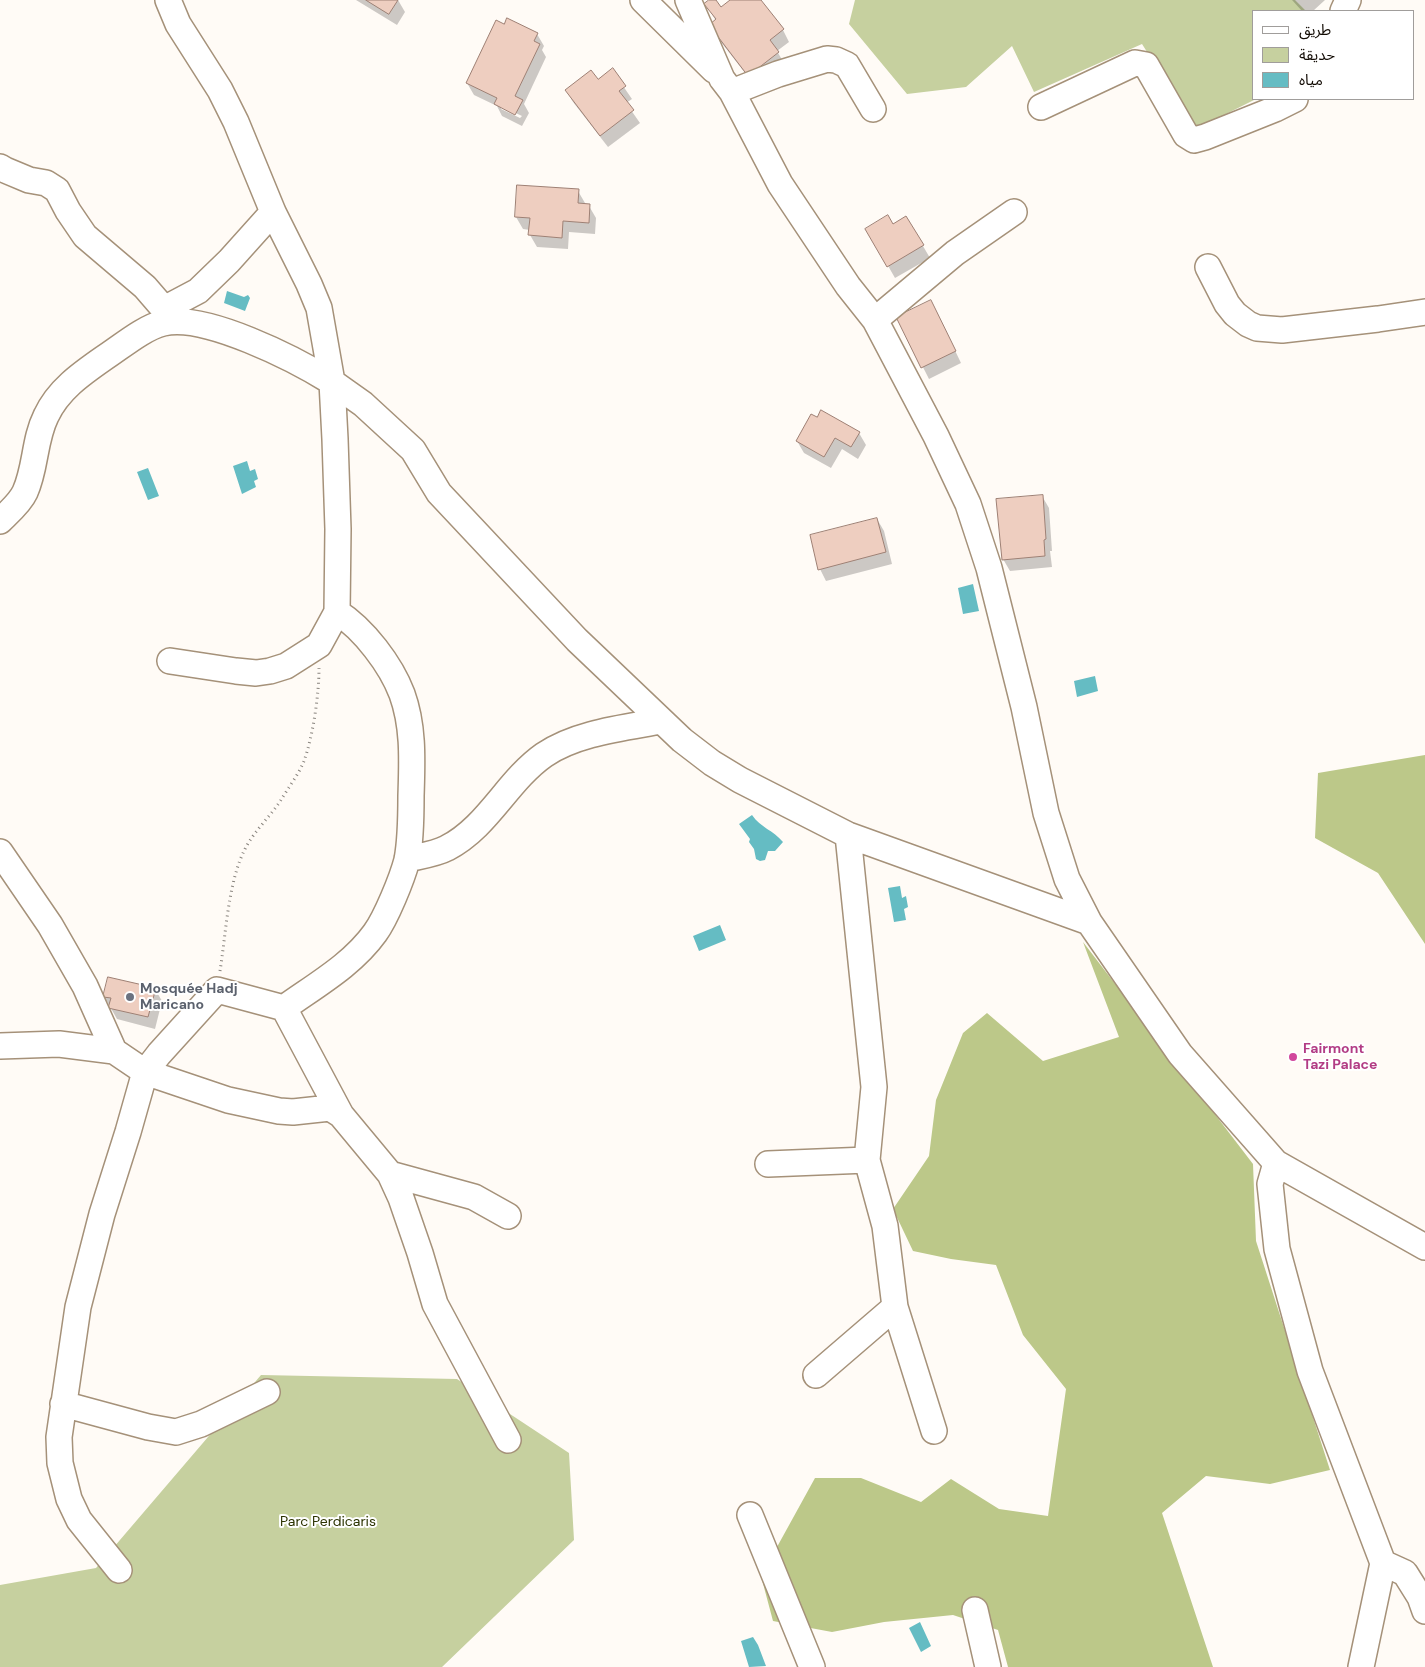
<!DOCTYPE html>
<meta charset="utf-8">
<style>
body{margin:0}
#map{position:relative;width:1425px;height:1667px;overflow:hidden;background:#fffbf6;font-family:"DM Sans","Noto Sans Arabic",sans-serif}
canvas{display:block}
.legend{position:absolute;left:1252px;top:10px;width:162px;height:90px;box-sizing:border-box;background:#fff;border:1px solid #a09d9b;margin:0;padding:6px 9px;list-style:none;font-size:15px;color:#120b04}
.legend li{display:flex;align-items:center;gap:10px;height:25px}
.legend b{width:25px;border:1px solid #a09d9b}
</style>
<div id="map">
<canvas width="1425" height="1667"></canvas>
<ul class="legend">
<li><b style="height:6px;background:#fff"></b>طريق</li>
<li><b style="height:14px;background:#c6d09f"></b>حديقة</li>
<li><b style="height:14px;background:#65bcc3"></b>مياه</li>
</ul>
</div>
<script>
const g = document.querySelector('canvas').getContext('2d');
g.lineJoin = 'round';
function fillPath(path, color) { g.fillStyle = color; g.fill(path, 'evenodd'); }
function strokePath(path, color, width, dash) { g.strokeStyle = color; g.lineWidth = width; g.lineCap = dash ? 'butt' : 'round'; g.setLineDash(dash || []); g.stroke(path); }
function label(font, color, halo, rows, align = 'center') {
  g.font = font + ' "DM Sans",sans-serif'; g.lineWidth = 4; g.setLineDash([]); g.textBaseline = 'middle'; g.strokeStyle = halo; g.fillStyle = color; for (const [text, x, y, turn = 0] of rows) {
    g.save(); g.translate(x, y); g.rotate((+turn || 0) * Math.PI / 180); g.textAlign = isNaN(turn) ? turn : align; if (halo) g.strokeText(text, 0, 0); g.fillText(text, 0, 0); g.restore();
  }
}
const green = new Path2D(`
 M 855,0 L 1295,0 L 1306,11 L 1254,11 L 1254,99 L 1256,99 L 1196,129 L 1142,44 L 1034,92 L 1012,46 L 966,87 L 907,94 L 849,24 Z
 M 261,1375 L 457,1379 L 569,1453 L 574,1540 L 442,1667 L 0,1667 L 0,1585 L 96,1568 Z`);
const forest = new Path2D(`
 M 1425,755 L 1425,944 L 1378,873 L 1315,838 L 1318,773 Z
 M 1083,942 L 1253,1164 L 1256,1241 L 1330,1470 L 1270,1484 L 1206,1476 L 1162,1513 L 1213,1667 L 1008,1667 L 998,1630 L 953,1615 L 884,1622 L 832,1632 L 773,1621 L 761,1576 L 815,1478 L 861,1478 L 921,1502 L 951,1479 L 999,1509 L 1048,1516 L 1066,1389 L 1023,1335 L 996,1265 L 951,1259 L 913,1251 L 893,1209 L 929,1156 L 936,1100 L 963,1033 L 987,1013 L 1043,1061 L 1119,1037 Z`);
const water = new Path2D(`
 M 227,291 L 244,297 L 248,295 L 250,298 L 245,311 L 224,303 Z
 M 247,461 L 250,471 L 255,469 L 258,479 L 254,481 L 256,487 L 242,494 L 233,466 Z
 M 148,468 L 159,496 L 148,500 L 137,472 Z
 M 973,584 L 979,611 L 963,614 L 958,588 Z
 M 1095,676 L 1098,691 L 1077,697 L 1074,681 Z
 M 752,815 C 761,828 773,830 783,842 L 775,851 L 768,851 L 765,860 L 760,861 L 756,859 L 754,849 L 749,842 L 750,839 L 739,824 Z
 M 900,886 L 902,898 L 906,896 L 908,907 L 904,909 L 906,920 L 894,922 L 888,888 Z
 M 720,925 L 726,940 L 699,951 L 693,936 Z
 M 920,1622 L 931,1646 L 921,1652 L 909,1628 Z
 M 753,1637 L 758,1645 L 766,1666 L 749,1667 L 741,1641 Z`);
const shadow = new Path2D(`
 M 356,0 L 398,0 L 405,12 L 397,25 Z
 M 711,0 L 714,0 L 721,8 L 732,0 L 760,0 L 783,30 L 789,42 L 777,51 L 785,65 L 756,87 L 717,37 L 710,25 L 716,21 L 706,4 Z
 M 1292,0 L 1325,0 L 1313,11 L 1302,11 Z
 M 508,20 L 537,34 L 544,46 L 542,50 L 546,57 L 524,104 L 529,113 L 522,126 L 502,116 L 497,106 L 474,95 L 467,83 ZM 501,106 L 522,116 L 520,118 L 501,109 Z
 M 612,70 L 632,99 L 626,103 L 640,123 L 608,147 L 573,102 L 566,90 L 598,81 Z
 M 518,186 L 578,191 L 585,203 L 585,205 L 589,206 L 596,218 L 595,234 L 569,232 L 568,249 L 537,247 L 530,235 L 530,230 L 523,229 L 516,217 Z
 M 906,217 L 930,258 L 895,278 L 867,229 L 893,226 Z
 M 937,313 L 961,363 L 929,379 L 898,318 Z
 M 818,419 L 859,433 L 866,445 L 858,459 L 842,449 L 831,468 L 804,453 L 797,441 Z
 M 1042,496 L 1049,508 L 1052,551 L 1050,551 L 1052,567 L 1010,571 L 1003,559 Z
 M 877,519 L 884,531 L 892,564 L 826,581 L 820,569 Z
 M 155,989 L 162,1001 L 155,1029 L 117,1019 L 104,996 Z`);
const building = new Path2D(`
 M 366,0 L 398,0 L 389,14 Z
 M 709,0 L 716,0 L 721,7 L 730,0 L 761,0 L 784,29 L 770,40 L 779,52 L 748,76 L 709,25 L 716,19 L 704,4 Z
 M 507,18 L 538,33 L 534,41 L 540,44 L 515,96 L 523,100 L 515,115 L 494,104 L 497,98 L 466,83 L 496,20 L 504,24 Z
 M 613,68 L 626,86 L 619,91 L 634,110 L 600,136 L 565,90 L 591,70 L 598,79 Z
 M 517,185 L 579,189 L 578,203 L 590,204 L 589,223 L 563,221 L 562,238 L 528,235 L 530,218 L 515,217 Z
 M 888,215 L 893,224 L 906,216 L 924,245 L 887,267 L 865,229 Z
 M 931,300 L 956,351 L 921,368 L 896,317 Z
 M 821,410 L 860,432 L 851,447 L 835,438 L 824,457 L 796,441 L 811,414 L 817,417 Z
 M 1043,495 L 1046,539 L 1044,540 L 1045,556 L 1002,560 L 996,499 Z
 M 877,518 L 886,552 L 818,570 L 810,535 Z
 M 108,977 L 156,988 L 148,1017 L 108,1008 L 111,998 L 103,997 Z`);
const path = new Path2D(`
 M 220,971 C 226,934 228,882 245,849 C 254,831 270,817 281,800 C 288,788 299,774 304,761 C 313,736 319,695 319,668`);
const minor = new Path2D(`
 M 168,0 L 178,24 L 220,90 L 236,122 L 273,212 L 309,284 L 319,308 L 332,382 L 363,404 L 413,450 L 439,493 L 577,640 L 682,740 L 712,763 L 740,780 L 848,835 L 1089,922 L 1180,1054 L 1276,1163 L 1425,1247
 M 643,0 L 714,70
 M 688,0 L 722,79 L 732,92 L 780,184 L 848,286 L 875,320 L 936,436 L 968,504 L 989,568 L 1024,707 L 1046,813 L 1067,879 L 1089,922
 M 1343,11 L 1348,0
 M 732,92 L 778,74 L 827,59 L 836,60 L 847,65 L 873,109
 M 1041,107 L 1135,63 L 1146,65 L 1186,135 L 1194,140 L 1205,137 L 1275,109 L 1295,99
 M 0,167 L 5,170 L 29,180 L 46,183 L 57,190 L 68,211 L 85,236 L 145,287 L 164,309 L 167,322
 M 1208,267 L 1227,304 L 1235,314 L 1248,324 L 1257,328 L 1282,330 L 1378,319 L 1425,312
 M 164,309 L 198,291 L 229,261 L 273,212
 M 875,320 L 955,253 L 1014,212
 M 0,521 C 8,513 20,503 25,492 C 36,468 34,440 46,416 C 58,390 81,374 104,358 C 121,347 143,328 163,323 C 205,313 295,359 332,382 L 335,439 L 338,529 L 337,612 L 319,645 L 286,666 L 270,671 L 256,673 L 236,671 L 170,661
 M 848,835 L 874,1087 L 867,1160 L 885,1226 L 895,1307 L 934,1431
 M 0,852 L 50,925 L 85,986 L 114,1051
 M 407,859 C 420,856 436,854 447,848 C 488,827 507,781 544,755 C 576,733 623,728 661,721
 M 284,1008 L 341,1115 L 390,1174 L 401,1198 L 420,1253 L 435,1304 L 508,1440
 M 0,1046 L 59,1044 L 114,1051 L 145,1072 L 228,1100 L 279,1111 L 293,1112 L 330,1108 L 341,1115
 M 1276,1163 L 1270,1184 L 1277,1249 L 1310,1371 L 1383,1563 L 1361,1667
 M 768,1164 L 867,1160
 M 390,1174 L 474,1197 L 508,1216
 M 816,1375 L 895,1307
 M 63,1404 L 148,1427 L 176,1432 L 201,1424 L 267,1392
 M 750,1515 L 812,1667
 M 1383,1563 L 1405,1573 L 1420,1597 L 1425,1611
 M 119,1570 L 79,1520 L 69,1499 L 60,1463 L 59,1437 L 78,1307 L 102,1214 L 128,1132 L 145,1072 L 159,1054 L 217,990 L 284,1008 C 316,985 352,965 375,933 C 386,918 402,879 407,860 C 411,839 411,817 411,796 C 412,762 414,727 402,694 C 391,665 364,629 337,612
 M 975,1610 L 988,1667`);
const markers = [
 [130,997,5,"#6b7280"],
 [1293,1057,5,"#d1479c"]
];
const worshipNames = [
 ["Mosquée Hadj",140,989],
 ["Maricano",140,1005]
];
const hotelNames = [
 ["Fairmont",1303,1049],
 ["Tazi Palace",1303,1065]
];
const parkNames = [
 ["Parc Perdicaris",328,1522]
];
fillPath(green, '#c6d09f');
fillPath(forest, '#bcc889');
fillPath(water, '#65bcc3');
fillPath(shadow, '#0003');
fillPath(building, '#eecec0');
strokePath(building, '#9e8074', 1);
strokePath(minor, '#a59179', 28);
strokePath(path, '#88837d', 3, [1, 4]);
strokePath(minor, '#fff', 25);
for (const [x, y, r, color] of markers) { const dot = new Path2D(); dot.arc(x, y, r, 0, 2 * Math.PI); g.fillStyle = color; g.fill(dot); strokePath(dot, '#fff', 2); }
label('bold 14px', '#5b616d', '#fff', worshipNames, 'left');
label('bold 14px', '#b23c85', '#fff', hotelNames, 'left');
label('14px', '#2c3301', '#fff', parkNames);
</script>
